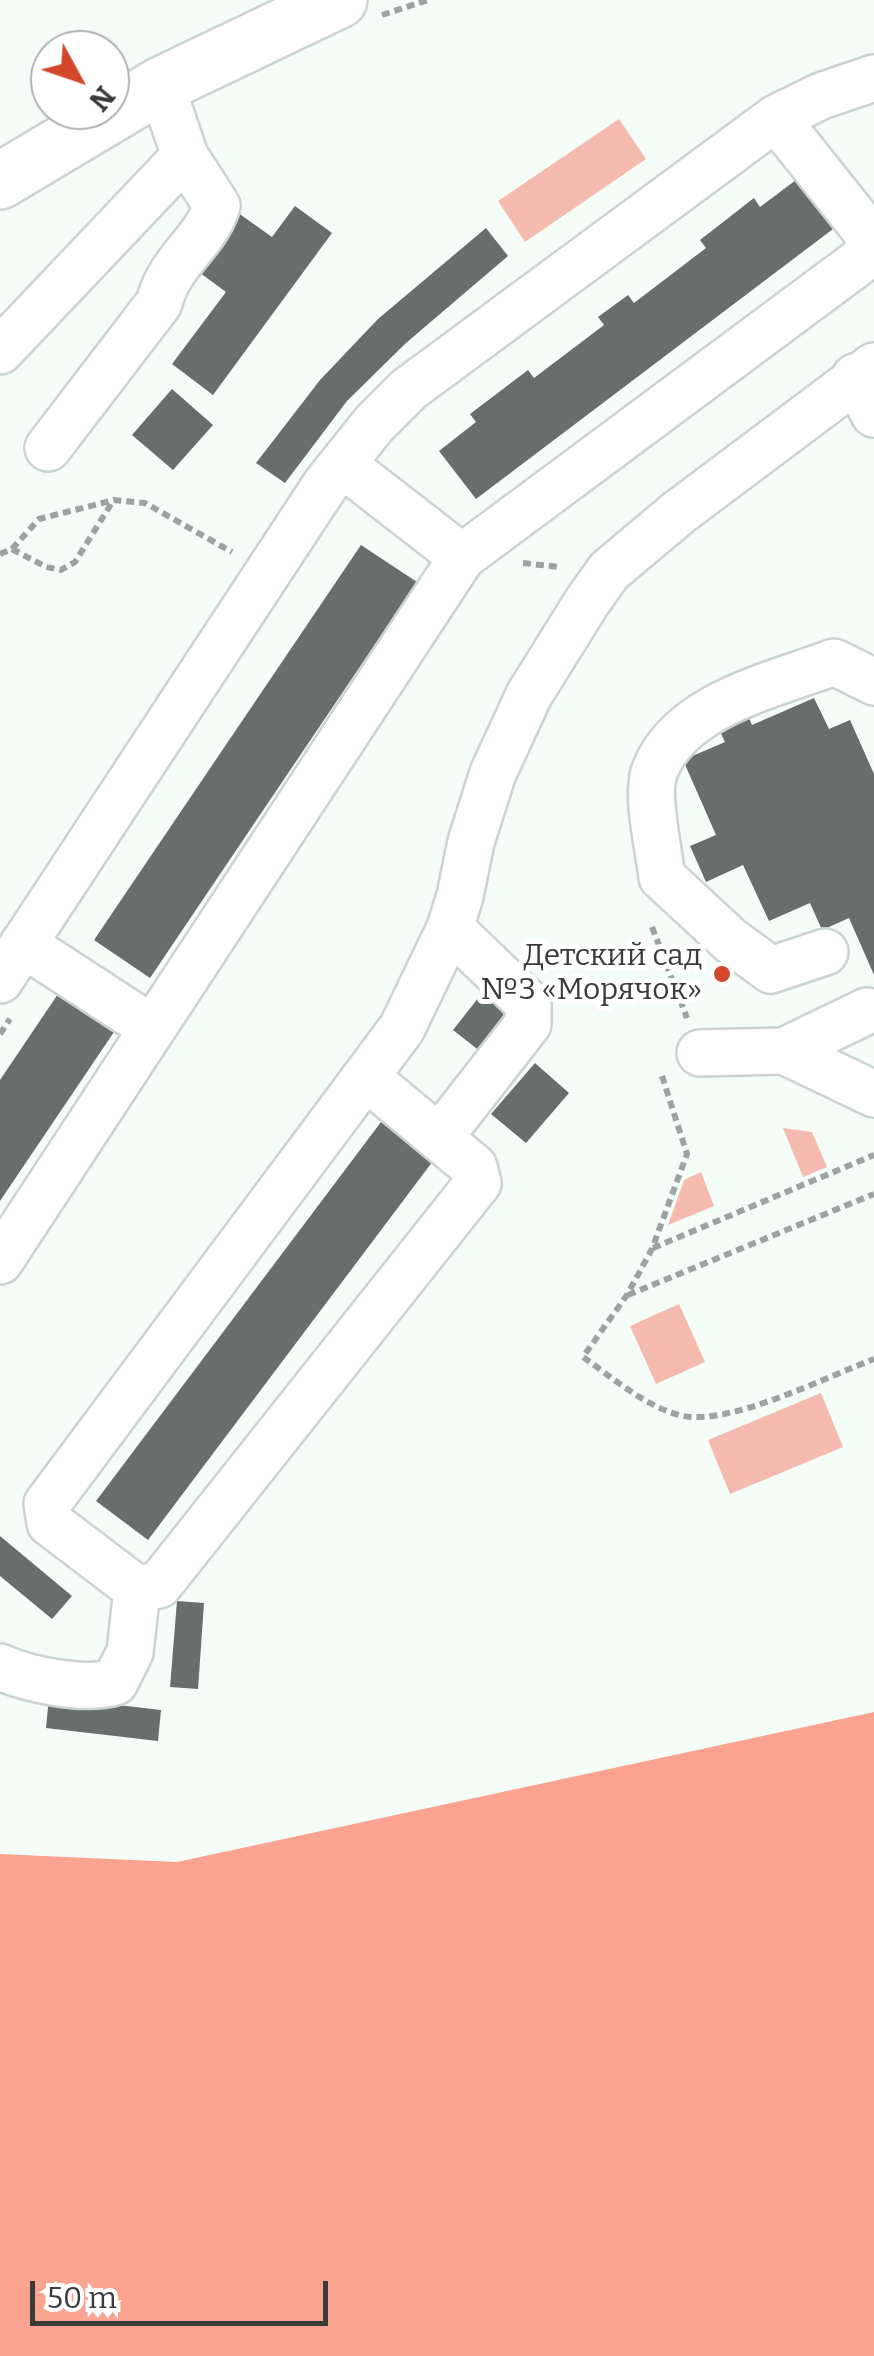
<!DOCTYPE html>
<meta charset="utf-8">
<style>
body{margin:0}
#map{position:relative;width:874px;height:2356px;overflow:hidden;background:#f4fdf8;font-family:Bitter,serif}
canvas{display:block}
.north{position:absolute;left:30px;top:30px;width:100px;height:100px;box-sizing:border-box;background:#fff;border:2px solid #b0b1b1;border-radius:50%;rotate:130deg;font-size:28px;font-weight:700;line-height:40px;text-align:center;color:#393c3b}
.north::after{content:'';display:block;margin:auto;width:35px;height:45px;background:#d3482d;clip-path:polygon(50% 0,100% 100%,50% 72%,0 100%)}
.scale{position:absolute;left:30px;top:2281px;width:298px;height:45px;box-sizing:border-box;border:5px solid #393c3b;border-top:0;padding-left:12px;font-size:30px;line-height:35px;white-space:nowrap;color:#393c3b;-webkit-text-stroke:8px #fff;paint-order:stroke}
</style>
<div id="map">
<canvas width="874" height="2356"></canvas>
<div class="north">N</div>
<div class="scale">50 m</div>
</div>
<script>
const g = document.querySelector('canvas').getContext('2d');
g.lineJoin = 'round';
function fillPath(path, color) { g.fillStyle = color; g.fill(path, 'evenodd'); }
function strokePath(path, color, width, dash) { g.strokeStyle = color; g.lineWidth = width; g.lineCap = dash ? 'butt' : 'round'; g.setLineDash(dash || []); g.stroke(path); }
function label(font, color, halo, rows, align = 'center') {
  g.font = font + ' Bitter,serif'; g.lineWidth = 10; g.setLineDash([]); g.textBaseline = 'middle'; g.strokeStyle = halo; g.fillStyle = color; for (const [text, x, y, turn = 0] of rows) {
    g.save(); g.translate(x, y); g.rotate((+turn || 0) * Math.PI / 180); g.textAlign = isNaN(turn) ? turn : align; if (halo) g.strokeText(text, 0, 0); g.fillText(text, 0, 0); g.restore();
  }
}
const green = new Path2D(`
 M 619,119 L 646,159 L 525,242 L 498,201 Z
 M 783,1128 L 812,1132 L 827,1167 L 803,1177 Z
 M 701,1172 L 714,1206 L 668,1225 L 684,1180 Z
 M 679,1304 L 705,1362 L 656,1384 L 630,1326 Z
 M 821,1393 L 843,1447 L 730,1494 L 708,1440 Z`);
const forest = new Path2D(`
 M 874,1712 L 874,2356 L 0,2356 L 0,1854 L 177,1862 Z`);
const building = new Path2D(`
 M 796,180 L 833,229 L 476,499 L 439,451 L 476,422 L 470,414 L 528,370 L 534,378 L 604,325 L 598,317 L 628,295 L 634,303 L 706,248 L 700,240 L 754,198 L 760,207 Z
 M 295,206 L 332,233 L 213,395 L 172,364 L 226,292 L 192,267 L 234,210 L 272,237 Z
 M 486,228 L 508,256 L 406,343 L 347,401 L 285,483 L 256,463 L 320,380 L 378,319 Z
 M 172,389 L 213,425 L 173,470 L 132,435 Z
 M 361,545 L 417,582 L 150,978 L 94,940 Z
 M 814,698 L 829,729 L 850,720 L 874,774 L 874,975 L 849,918 L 822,930 L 810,903 L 769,921 L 743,865 L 706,882 L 690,846 L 716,835 L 683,760 L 725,742 L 713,716 L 743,703 L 752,725 Z
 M 490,983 L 518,1006 L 481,1052 L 453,1030 Z
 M 60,991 L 116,1029 L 0,1201 L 0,1080 Z
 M 535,1063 L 569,1093 L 526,1143 L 491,1114 Z
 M 381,1122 L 433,1161 L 148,1540 L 96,1501 Z
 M 0,1536 L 72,1596 L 52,1619 L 0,1576 Z
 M 177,1601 L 204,1603 L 198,1689 L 170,1687 Z
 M 49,1697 L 161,1710 L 158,1741 L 46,1728 Z`);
const path = new Path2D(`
 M 382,15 L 428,0
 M 12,549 L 39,519 L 114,500 L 145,503 L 232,552
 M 0,554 L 12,549 L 46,567 L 61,570 L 75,562 L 113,501
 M 523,563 L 560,567
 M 652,927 L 687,1018
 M 0,1034 L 10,1019
 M 662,1076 L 687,1154 L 652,1249 L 627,1295 L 583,1357 C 613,1378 647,1408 683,1416 C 732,1425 826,1377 874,1359
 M 653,1248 L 874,1155
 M 628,1295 L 874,1194`);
const minor = new Path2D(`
 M 0,351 L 185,156 L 161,85
 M 855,377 L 874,414
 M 48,448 L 159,303 C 170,260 204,244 217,206 L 185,156
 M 342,464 L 462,557
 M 23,944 L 152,1028
 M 825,952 L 771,970 L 730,940 L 662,877 C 659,850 645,793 655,770 C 681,704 774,685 834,662 L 874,682
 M 0,980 L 326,484 L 374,424 L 409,389 L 776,118 L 821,96 L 874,78
 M 784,1051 L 867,1011
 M 700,1053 L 784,1051 L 874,1094
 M 367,1078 L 474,1167 L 478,1183 L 159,1585 L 137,1589 L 50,1523 L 47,1504 L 402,1028 L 450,928 L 460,896 L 471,842 L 493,773 L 529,695 L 587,602 L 609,571 L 678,513 L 874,366
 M 439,1138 L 528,1024 L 528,1003 L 450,928
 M 0,1261 L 462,557 L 863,259 L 869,247 L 869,235 L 776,118
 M 0,1667 C 29,1680 85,1691 115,1682 L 130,1652 L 137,1589`);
const highway = new Path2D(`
 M 0,181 L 161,85 L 339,0`);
const markers = [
 [722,974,10,"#d3482d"]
];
const poiNames = [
 ["Детский сад",702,957],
 ["№3 «Морячок»",702,991]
];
fillPath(green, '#f5bbae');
fillPath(forest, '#faa390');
fillPath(building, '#676e6b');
strokePath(minor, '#cbd4d0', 50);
strokePath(highway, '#cbd4d0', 60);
strokePath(path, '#9ca3a0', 6, [8, 5]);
strokePath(minor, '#fff', 45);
strokePath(highway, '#fff', 55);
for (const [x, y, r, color] of markers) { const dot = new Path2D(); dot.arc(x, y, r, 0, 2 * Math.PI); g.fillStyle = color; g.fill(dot); strokePath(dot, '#fff', 4); }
label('30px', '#393c3b', '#fff', poiNames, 'right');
</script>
